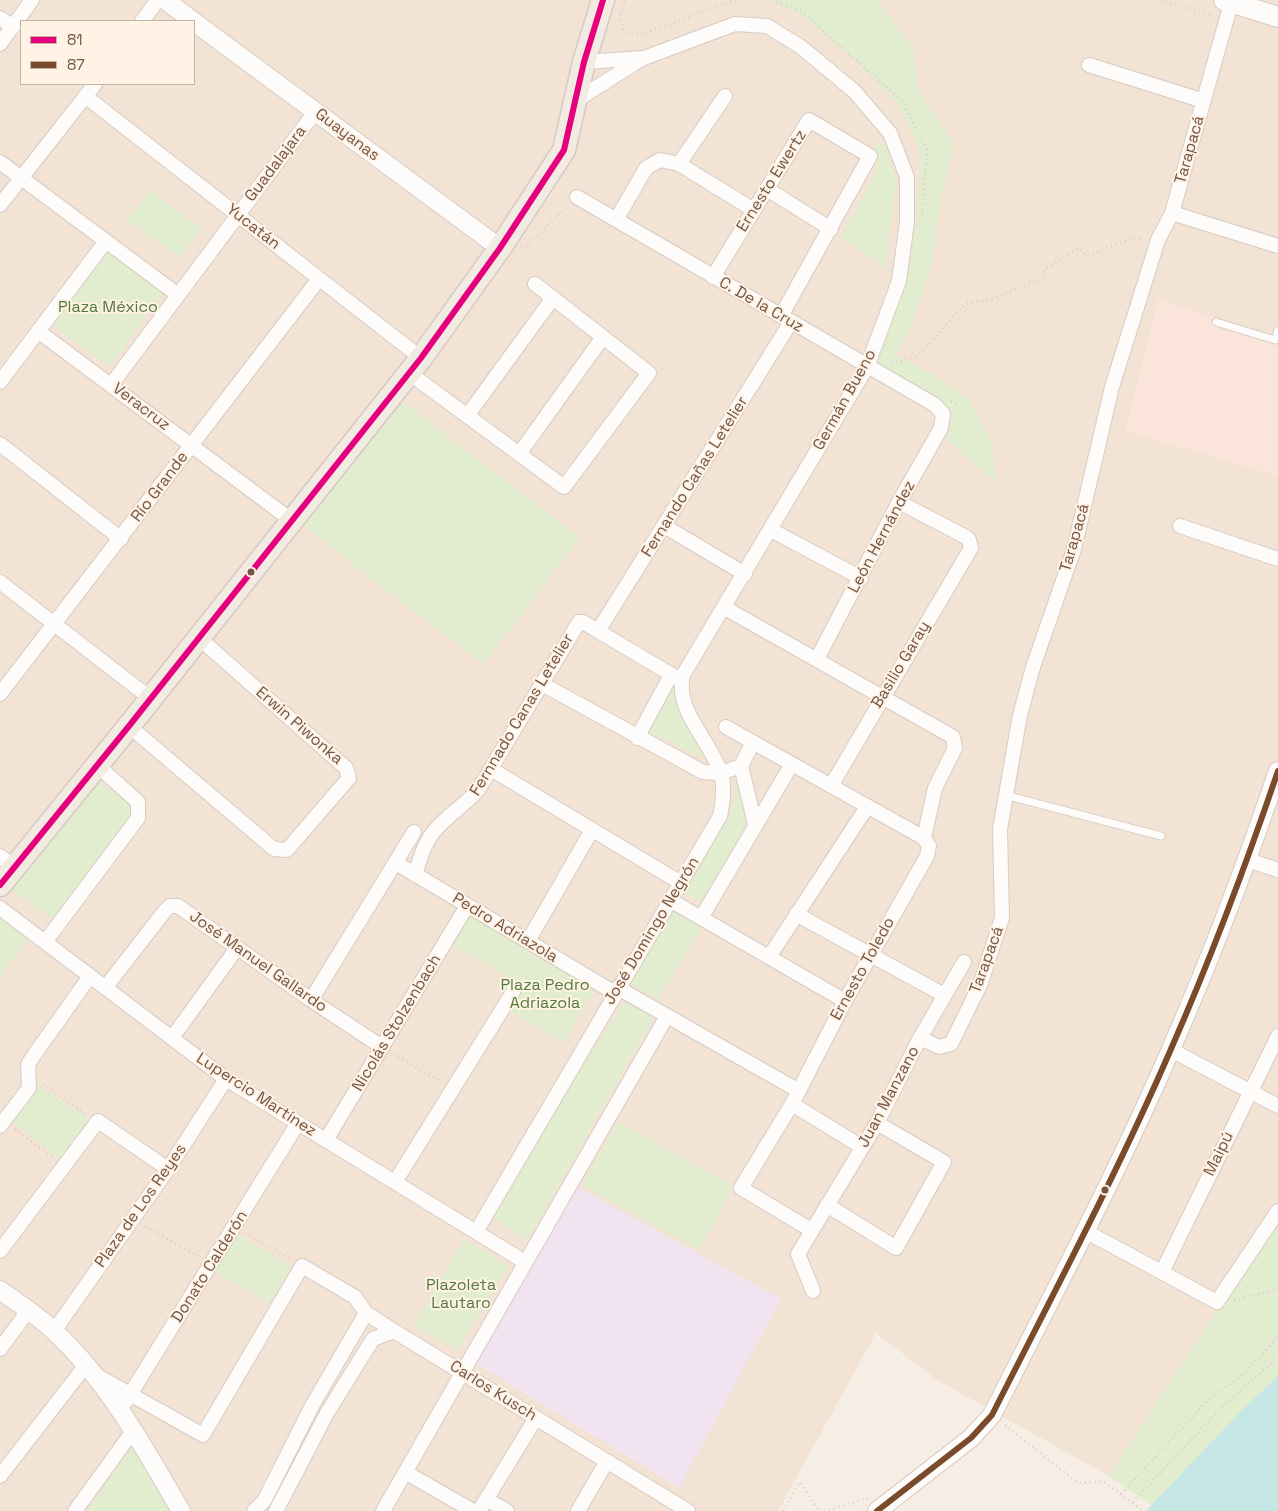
<!DOCTYPE html>
<meta charset="utf-8">
<style>
body{margin:0}
#map{position:relative;width:1278px;height:1511px;overflow:hidden;background:#f6eee4;font-family:"Space Grotesk",sans-serif}
canvas{display:block}
.legend{position:absolute;left:20px;top:20px;width:175px;height:65px;box-sizing:border-box;background:#fff3e5;border:1px solid #c7b3a5;margin:0;padding:6px 9px;list-style:none;font-size:15px;color:#745445}
.legend li{display:flex;align-items:center;gap:10px;height:25px}
.legend b{width:25px;border:1px solid #c7b3a5}
</style>
<div id="map">
<canvas width="1278" height="1511"></canvas>
<ul class="legend">
<li><b style="height:6px;background:#e5007d"></b>81</li>
<li><b style="height:6px;background:#7a4b2a"></b>87</li>
</ul>
</div>
<script>
const g = document.querySelector('canvas').getContext('2d');
g.lineJoin = 'round';
function fillPath(path, color) { g.fillStyle = color; g.fill(path, 'evenodd'); }
function strokePath(path, color, width, dash) { g.strokeStyle = color; g.lineWidth = width; g.lineCap = dash ? 'butt' : 'round'; g.setLineDash(dash || []); g.stroke(path); }
function label(font, color, halo, rows, align = 'center') {
  g.font = font + ' "Space Grotesk",sans-serif'; g.lineWidth = 4; g.setLineDash([]); g.textBaseline = 'middle'; g.strokeStyle = halo; g.fillStyle = color; for (const [text, x, y, turn = 0] of rows) {
    g.save(); g.translate(x, y); g.rotate((+turn || 0) * Math.PI / 180); g.textAlign = isNaN(turn) ? turn : align; if (halo) g.strokeText(text, 0, 0); g.fillText(text, 0, 0); g.restore();
  }
}
const residential = new Path2D(`
 M 0,0 L 1278,0 L 1278,1217 L 1109,1476 L 937,1380 L 876,1333 L 778,1511 L 0,1511 ZM 21,21 L 194,21 L 194,84 L 21,84 Z`);
const commercial = new Path2D(`
 M 1158,299 L 1274,336 L 1278,323 L 1278,476 L 1125,431 Z`);
const education = new Path2D(`
 M 577,1187 L 781,1299 L 679,1488 L 474,1362 Z`);
const green = new Path2D(`
 M 770,0 L 877,0 L 913,47 L 919,94 L 955,143 L 941,198 L 933,261 L 909,334 L 895,355 L 939,378 L 967,397 L 990,436 L 997,484 L 946,439 L 954,412 L 886,369 L 874,365 L 912,256 L 920,179 L 918,146 L 900,107 L 862,67 L 802,15 Z
 M 874,144 L 888,146 L 896,181 L 885,268 L 841,237 L 877,170 Z
 M 151,191 L 202,229 L 179,257 L 127,220 Z
 M 106,250 L 164,292 L 110,366 L 52,325 Z
 M 398,398 L 580,537 L 484,664 L 361,571 L 299,521 Z
 M 675,682 L 712,762 L 646,731 Z
 M 96,778 L 135,810 L 56,921 L 11,889 Z
 M 737,783 L 750,824 L 705,904 L 684,893 L 731,812 Z
 M 672,909 L 702,927 L 658,1000 L 628,982 Z
 M 468,913 L 595,989 L 563,1043 L 501,1006 L 498,1009 L 515,981 L 450,943 Z
 M 0,915 L 30,937 L 0,978 Z
 M 625,1002 L 654,1017 L 527,1240 L 484,1212 Z
 M 36,1084 L 100,1126 L 68,1165 L 10,1120 Z
 M 618,1122 L 734,1186 L 699,1250 L 582,1185 Z
 M 1278,1217 L 1278,1376 L 1244,1408 L 1152,1506 L 1109,1476 Z
 M 235,1233 L 292,1266 L 269,1304 L 213,1270 Z
 M 464,1239 L 509,1266 L 457,1351 L 413,1325 Z
 M 134,1444 L 179,1511 L 86,1511 Z`);
const water = new Path2D(`
 M 1278,1376 L 1278,1511 L 1146,1511 L 1244,1408 Z`);
const path = new Path2D(`
 M 625,0 L 620,16 L 624,31 L 639,35 L 736,0
 M 772,0 L 802,12 L 902,101 L 927,150 L 922,217
 M 1161,0 L 1214,16
 M 521,247 L 526,246 L 569,205
 M 891,363 L 918,356 L 965,304 L 993,299 L 1046,277 L 1044,269 L 1079,248 L 1087,256 L 1134,238 L 1144,239
 M 951,401 L 960,406
 M 394,1054 L 441,1082
 M 43,1085 L 86,1114
 M 15,1129 L 53,1157
 M 145,1226 L 199,1257
 M 245,1233 L 290,1259
 M 1234,1300 L 1278,1289
 M 1005,1425 L 1078,1483 L 1103,1481 L 1143,1511
 M 1121,1494 L 1210,1398 L 1244,1374 L 1278,1337
 M 1133,1502 L 1219,1410 L 1278,1357
 M 783,1511 L 800,1482 L 819,1511
 M 824,1511 L 868,1498`);
const service = new Path2D(`
 M 1216,322 L 1275,340 L 1278,330
 M 1005,795 L 1161,836`);
const minor = new Path2D(`
 M 0,18 L 13,27
 M 142,21 L 158,0
 M 0,44 L 32,0
 M 1089,65 L 1204,101
 M 85,96 L 421,358
 M 578,99 L 643,58
 M 0,162 L 178,295
 M 679,164 L 725,96
 M 767,189 L 831,229
 M 577,197 L 935,405 L 943,414 L 941,428 L 899,502 L 817,659
 M 0,205 L 95,84
 M 1172,213 L 1278,246
 M 616,220 L 646,168 L 660,160 L 679,164 L 754,210
 M 713,277 L 809,120 L 870,156 L 781,316
 M 38,331 L 291,520
 M 409,373 L 564,487 L 649,373 L 535,284
 M 0,382 L 106,241
 M 111,385 L 315,112
 M 467,416 L 553,298
 M 0,444 L 121,539
 M 519,454 L 603,337
 M 664,526 L 745,574
 M 1180,526 L 1278,559
 M 771,530 L 861,578
 M 0,582 L 150,698
 M 725,608 L 953,737 L 955,748 L 935,788 L 924,838
 M 598,631 L 791,322
 M 542,684 L 703,772 L 721,773 L 741,766 L 752,744
 M 0,694 L 319,279
 M 129,726 L 274,849 L 287,850 L 349,778 L 346,768 L 198,637
 M 726,727 L 924,838 L 929,846 L 927,856 L 845,1001 L 792,1104 L 741,1188 L 811,1230
 M 637,738 L 671,675
 M 741,766 L 755,824
 M 491,769 L 681,883
 M 831,786 L 971,548 L 969,540 L 966,537 L 899,502
 M 0,856 L 15,868
 M 1248,860 L 1278,870
 M 396,863 L 615,993
 M 415,875 C 420,859 425,840 437,828 C 449,814 465,805 478,790 L 579,622 L 583,622 L 682,681
 M 670,900 L 845,1001
 M 0,908 L 226,1079 L 525,1262
 M 796,914 L 944,995
 M 701,918 L 792,764
 M 528,941 L 592,830
 M 45,942 L 138,818 L 138,802 L 97,765
 M 769,957 L 867,807
 M 105,988 L 164,912 L 170,906 L 178,906 L 311,1000 L 382,1047
 M 618,988 L 799,1091
 M 311,1000 L 414,832
 M 172,1038 L 237,948
 M 920,1038 L 939,1047 L 951,1044 L 980,985 L 1002,918 L 1000,829 L 1020,715 L 1033,667 L 1074,549 L 1112,387 L 1158,240 L 1172,213 L 1232,0
 M 1171,1050 L 1278,1106
 M 792,1104 L 862,1147
 M 0,1126 L 29,1088 L 28,1065 L 32,1058 L 90,976
 M 326,1140 L 467,906
 M 395,1182 L 513,992
 M 827,1205 L 896,1248 L 944,1162 L 877,1123
 M 1085,1231 L 1217,1302 L 1278,1211
 M 476,1232 L 720,816 C 723,802 725,788 721,774 C 712,742 674,711 683,675 L 867,367 L 899,281 L 907,222 L 907,177 L 890,133 L 854,91 L 801,47 L 767,26 L 735,24 L 644,58 L 584,62
 M 0,1251 L 98,1121 L 168,1169
 M 1162,1272 L 1278,1036
 M 813,1291 L 798,1254 L 877,1123 L 920,1038 L 964,962
 M 54,1331 L 168,1169 L 226,1079
 M 0,1349 L 28,1311
 M 96,1375 L 203,1435 L 302,1266 L 355,1297 L 366,1313 L 394,1331 L 688,1511
 M 126,1401 L 298,1123
 M 405,1472 L 473,1511
 M 0,1476 L 86,1365
 M 486,1499 L 507,1511
 M 75,1511 L 133,1431
 M 254,1511 L 264,1501 L 313,1404 L 366,1313
 M 276,1511 L 327,1413 L 373,1339 L 394,1331
 M 383,1511 L 667,1016
 M 479,1511 L 536,1418
 M 578,1511 L 607,1461`);
const tertiary = new Path2D(`
 M 165,0 L 193,21
 M 194,22 L 500,248
 M 0,1290 C 18,1303 38,1316 54,1331 C 109,1382 144,1448 181,1511
 M 877,1511 L 971,1438 L 992,1415 C 1053,1294 1117,1174 1171,1049 C 1211,958 1246,865 1278,771`);
const secondary = new Path2D(`
 M 1224,0 L 1278,17`);
const primary = new Path2D(`
 M 0,885 L 129,726 L 421,358 L 500,248 L 564,150 L 584,62 L 603,0`);
const bus1 = new Path2D(`
 M 0,885 L 129,726 L 421,358 L 500,248 L 564,150 L 584,62 L 603,0`);
const bus2 = new Path2D(`
 M 877,1511 L 971,1438 L 992,1415 C 1053,1294 1117,1174 1171,1049 C 1211,958 1246,865 1278,771`);
const markers = [
 [251,572,4.5,"#745445"],
 [1105,1190,4.5,"#745445"]
];
const streetNames = [
 ["Guayanas",347,135,37],
 ["Tarapacá",1190,150,-74],
 ["Guadalajara",276,164,-53],
 ["Ernesto Ewertz",772,181,-58],
 ["Yucatán",253,227,38],
 ["C. De la Cruz",761,305,30],
 ["Germán Bueno",845,400,-61],
 ["Veracruz",141,407,37],
 ["Fernando Cañas Letelier",695,477,-58],
 ["Río Grande",160,487,-53],
 ["León Hernández",882,537,-62],
 ["Tarapacá",1075,538,-74],
 ["Basilio Garay",901,665,-59],
 ["Fernnado Canas Letelier",522,715,-59],
 ["Erwin Piwonka",299,726,41],
 ["Pedro Adriazola",505,928,31],
 ["José Domingo Negrón",652,931,-59],
 ["Tarapacá",987,960,-70],
 ["José Manuel Gallardo",258,962,35],
 ["Ernesto Toledo",863,969,-61],
 ["Nicolás Stolzenbach",397,1023,-59],
 ["Lupercio Martínez",256,1095,33],
 ["Juan Manzano",889,1097,-62],
 ["Maipú",1219,1154,-64],
 ["Plaza de Los Reyes",141,1206,-55],
 ["Donato Calderón",210,1267,-58],
 ["Carlos Kusch",493,1391,32]
];
const parkNames = [
 ["Plaza México",108,308],
 ["Plaza Pedro",545,986],
 ["Adriazola",545,1004],
 ["Plazoleta",461,1286],
 ["Lautaro",461,1304]
];
fillPath(residential, '#f2e3d4');
fillPath(commercial, '#fbe4d9');
fillPath(education, '#f1e4f0');
fillPath(green, '#e2ecce');
fillPath(water, '#c6e6e6');
strokePath(service, '#d7cbc3', 9);
strokePath(minor, '#d7cbc3', 16);
strokePath(tertiary, '#d7cbc3', 20);
strokePath(secondary, '#d6cbc1', 22);
strokePath(primary, '#d5c9c2', 25);
strokePath(path, '#d7cdc8', 2.5, [1, 4]);
strokePath(service, '#fefcfb', 7);
strokePath(minor, '#fefcfb', 14);
strokePath(tertiary, '#fefcfb', 18);
strokePath(secondary, '#fefcfb', 20);
strokePath(primary, '#f2ebe2', 22);
strokePath(bus1, '#e5007d', 6);
strokePath(bus2, '#7a4b2a', 6);
for (const [x, y, r, color] of markers) { const dot = new Path2D(); dot.arc(x, y, r, 0, 2 * Math.PI); g.fillStyle = color; g.fill(dot); strokePath(dot, '#fff3e5', 2); }
label('16px', '#745445', '#fff3e5', streetNames);
label('16px', '#527a3d', '#fff3e5', parkNames);
</script>
